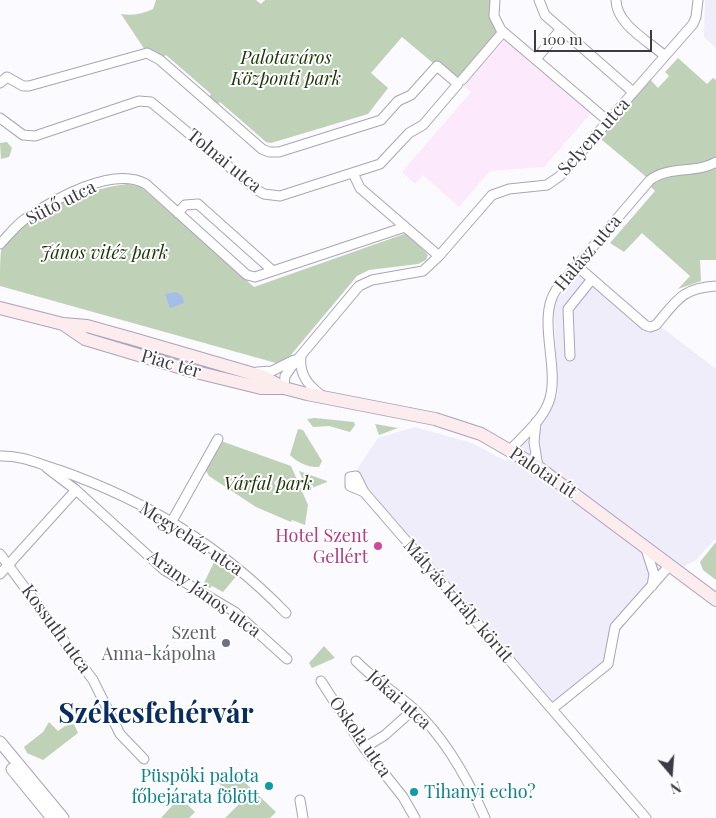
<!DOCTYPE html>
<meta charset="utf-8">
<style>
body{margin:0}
#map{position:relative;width:716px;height:818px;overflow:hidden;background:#fbfaff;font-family:"Playfair Display",serif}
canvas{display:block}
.north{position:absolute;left:646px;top:748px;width:50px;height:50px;-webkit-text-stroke:4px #fff;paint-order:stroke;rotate:162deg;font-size:14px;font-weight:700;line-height:20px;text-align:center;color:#3d3a45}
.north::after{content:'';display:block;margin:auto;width:18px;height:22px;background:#3d3a45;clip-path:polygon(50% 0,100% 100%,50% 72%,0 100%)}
.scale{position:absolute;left:534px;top:30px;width:118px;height:22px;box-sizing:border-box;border:2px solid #3d3a45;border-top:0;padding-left:6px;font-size:15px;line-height:18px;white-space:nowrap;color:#3d3a45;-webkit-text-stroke:4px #fff;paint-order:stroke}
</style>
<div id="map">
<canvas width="716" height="818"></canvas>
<div class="north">N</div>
<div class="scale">100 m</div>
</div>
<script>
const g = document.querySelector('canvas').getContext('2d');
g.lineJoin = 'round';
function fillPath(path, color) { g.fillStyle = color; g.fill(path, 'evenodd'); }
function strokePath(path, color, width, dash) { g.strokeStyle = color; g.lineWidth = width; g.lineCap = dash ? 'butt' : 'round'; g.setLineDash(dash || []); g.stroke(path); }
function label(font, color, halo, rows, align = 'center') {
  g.font = font + ' "Playfair Display",serif'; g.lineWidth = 4; g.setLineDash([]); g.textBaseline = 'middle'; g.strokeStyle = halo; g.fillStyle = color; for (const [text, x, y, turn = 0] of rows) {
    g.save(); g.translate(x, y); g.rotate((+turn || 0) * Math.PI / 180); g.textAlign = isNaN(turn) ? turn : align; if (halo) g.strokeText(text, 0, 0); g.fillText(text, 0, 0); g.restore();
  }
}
const built = new Path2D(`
 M 705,0 L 716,0 L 716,48 L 704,37 Z
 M 577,272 L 648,331 L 660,326 L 716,369 L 716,538 L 695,561 L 665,575 L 618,633 L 614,663 L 611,668 L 560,710 L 369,490 L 357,469 L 378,438 L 415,427 L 472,443 L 506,461 L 549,410 L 558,394 L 554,311 L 556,301 Z`);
const education = new Path2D(`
 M 507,37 L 592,112 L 544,167 L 490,171 L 459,207 L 423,175 L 415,184 L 402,172 L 471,92 L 464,86 Z`);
const green = new Path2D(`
 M 156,0 L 256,0 L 261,4 L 265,0 L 495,0 L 493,7 L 503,32 L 458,84 L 402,37 L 371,73 L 388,88 L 368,114 L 271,143 L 266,142 L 220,102 L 214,108 L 207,99 L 211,94 L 166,55 L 160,60 L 147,53 L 121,14 C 132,16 142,14 153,9 Z
 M 678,58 L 707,84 L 713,78 L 716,80 L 716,260 L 700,260 L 701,281 L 678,289 L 690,276 L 642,233 L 624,252 L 610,243 L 655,191 L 650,186 L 650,180 L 596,135 L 647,76 L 658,88 L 669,76 L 665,72 Z
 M 7,142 L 12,148 L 9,157 L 1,159 L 0,143 Z
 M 128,184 L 141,187 L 254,287 L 407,233 L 428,255 L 426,260 L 418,264 L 369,270 L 357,276 L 290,356 L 276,363 L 0,286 C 0,277 0,259 1,251 C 21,213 88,188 128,184 Z
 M 315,418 L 354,422 L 355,425 L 350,432 L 329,426 L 313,427 L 307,419 Z
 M 375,424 L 398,428 L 379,435 Z
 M 298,429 L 303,430 L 322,461 L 319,467 C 309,468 297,462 290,455 Z
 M 221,441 L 291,466 L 308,505 L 305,525 L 292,520 L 291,522 L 256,507 L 209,476 L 205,469 Z
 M 299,471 L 327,481 L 327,482 L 312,488 L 310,486 L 306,487 Z
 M 716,542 L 716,580 L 703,570 L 700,562 Z
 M 217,556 L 239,573 L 223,592 L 212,586 L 210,588 L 203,585 Z
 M 324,646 L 335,658 L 312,668 L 309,663 Z
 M 49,722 L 58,731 L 65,726 L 74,724 L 78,733 L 43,760 L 27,753 L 24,747 L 43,732 Z
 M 227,773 L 232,778 L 236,774 L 276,812 L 270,818 L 225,818 L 238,805 L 219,783 Z
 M 180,797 L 195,812 L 189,818 L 161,818 Z`);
const water = new Path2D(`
 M 176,292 L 182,296 L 184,303 L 170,308 L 165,294 Z`);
const minor = new Path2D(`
 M 495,0 L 494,16 L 501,30 L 608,121
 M 539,0 L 545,15 L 633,92
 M 616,0 C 616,24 648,41 665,56
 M 536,59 L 561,29
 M 462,80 L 503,32
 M 0,83 L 7,77 L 23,86 L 29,86 L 147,53 L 160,60 L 262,149 L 269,152 L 279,152 L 381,120 L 398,101 L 411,95 L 437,66 L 458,84 L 423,125 L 409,133 L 380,164 L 280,196 L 264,194 L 257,190 L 151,102 L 139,101 L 35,136 L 23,135 L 0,118
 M 353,173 L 360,188 L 439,256
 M 178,213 L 185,205 L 198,204 L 273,271
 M 0,244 C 8,236 15,226 25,219 C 53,200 113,165 146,184 L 247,275 L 255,277 L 405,227
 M 577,266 L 645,325 L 650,327 L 656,325 C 677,300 682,288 716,286
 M 301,356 C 299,374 307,384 321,395
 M 570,356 L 568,309 L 592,279
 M 257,372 L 272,371 L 294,360
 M 284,388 L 285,376 L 292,366 L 359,286 L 372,280 L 423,271 L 439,256 L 492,195 L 509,189 L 547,185 L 560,176 L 693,24 L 696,17 L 698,0
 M 536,422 L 534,442 L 538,467
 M 510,450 C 524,435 545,418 550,398 C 559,366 537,318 556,290 L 650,180 C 670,165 696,174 716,162
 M 0,456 C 21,455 39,464 59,470 C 147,501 221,546 286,613
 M 76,490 L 164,570 L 235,612 L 287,659
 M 364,492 L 350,486 L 350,477 L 356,476 L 364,492 L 646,818
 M 172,521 L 218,439
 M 646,549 L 654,574 L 652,586
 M 0,554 L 93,680 L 120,734 L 144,759
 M 0,574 L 76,490 L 47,468
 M 356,661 C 374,680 394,691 413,708 C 444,737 468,779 485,818
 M 321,681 L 364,748 L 403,797 L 415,818
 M 552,709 L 608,664 L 615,627 L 670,565
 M 364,748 L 385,735 L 414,709
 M 300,800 L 303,818`);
const tertiary = new Path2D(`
 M 0,742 L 63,818
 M 12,769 L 52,818`);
const secondary = new Path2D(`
 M 0,308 L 63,324 L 87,326 L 137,340 L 264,377 L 284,388 L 307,394 L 435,419 L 481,434 L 538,467 L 716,600
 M 63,324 L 85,339 L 192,371 L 261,388 L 281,388`);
const markers = [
 [378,546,5,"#d1479c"],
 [226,643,5,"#6b7280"],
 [269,786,5,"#0f9aa8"],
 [414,792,5,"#0f9aa8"]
];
const parkNames = [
 ["Palotaváros",286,58],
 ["Központi park",286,79],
 ["János vitéz park",104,253],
 ["Várfal park",268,484]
];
const streetNames = [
 ["Selyem utca",594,137,-48],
 ["Tolnai utca",224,161,39],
 ["Sütő utca",61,203,-27],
 ["Halász utca",588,253,-50],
 ["Piac tér",171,364,16],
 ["Palotai út",543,473,34],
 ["Megyeház utca",191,539,33],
 ["Arany János utca",204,594,36],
 ["Mátyás király körút",458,601,49],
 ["Kossuth utca",56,629,54],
 ["Jókai utca",399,700,42],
 ["Oskola utca",360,737,55]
];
const hotelNames = [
 ["Hotel Szent",368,536],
 ["Gellért",368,557]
];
const worshipNames = [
 ["Szent",216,633],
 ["Anna-kápolna",216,654]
];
const cultureNames = [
 ["Püspöki palota",259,776],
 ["főbejárata fölött",259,797],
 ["Tihanyi echo?",424,792,"left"]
];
const townNames = [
 ["Székesfehérvár",156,714]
];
fillPath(built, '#f0edfb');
fillPath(education, '#fceafc');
fillPath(green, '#bfd1b6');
fillPath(water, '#a2bee9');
strokePath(minor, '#aaa3bd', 11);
strokePath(tertiary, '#aaa3bd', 13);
strokePath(secondary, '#aaa3bd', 14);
strokePath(minor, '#fff', 9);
strokePath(tertiary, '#fff', 11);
strokePath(secondary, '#fdeced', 12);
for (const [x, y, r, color] of markers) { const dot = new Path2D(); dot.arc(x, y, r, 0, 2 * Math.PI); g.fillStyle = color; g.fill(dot); strokePath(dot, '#fff', 2); }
label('italic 18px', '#1a3505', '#fff', parkNames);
label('18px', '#3d3a45', '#fff', streetNames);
label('18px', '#b23c85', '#fff', hotelNames, 'right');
label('18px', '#5b616d', '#fff', worshipNames, 'right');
label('18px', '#0d838f', '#fff', cultureNames, 'right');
label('bold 28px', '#082d61', '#fff', townNames);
</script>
